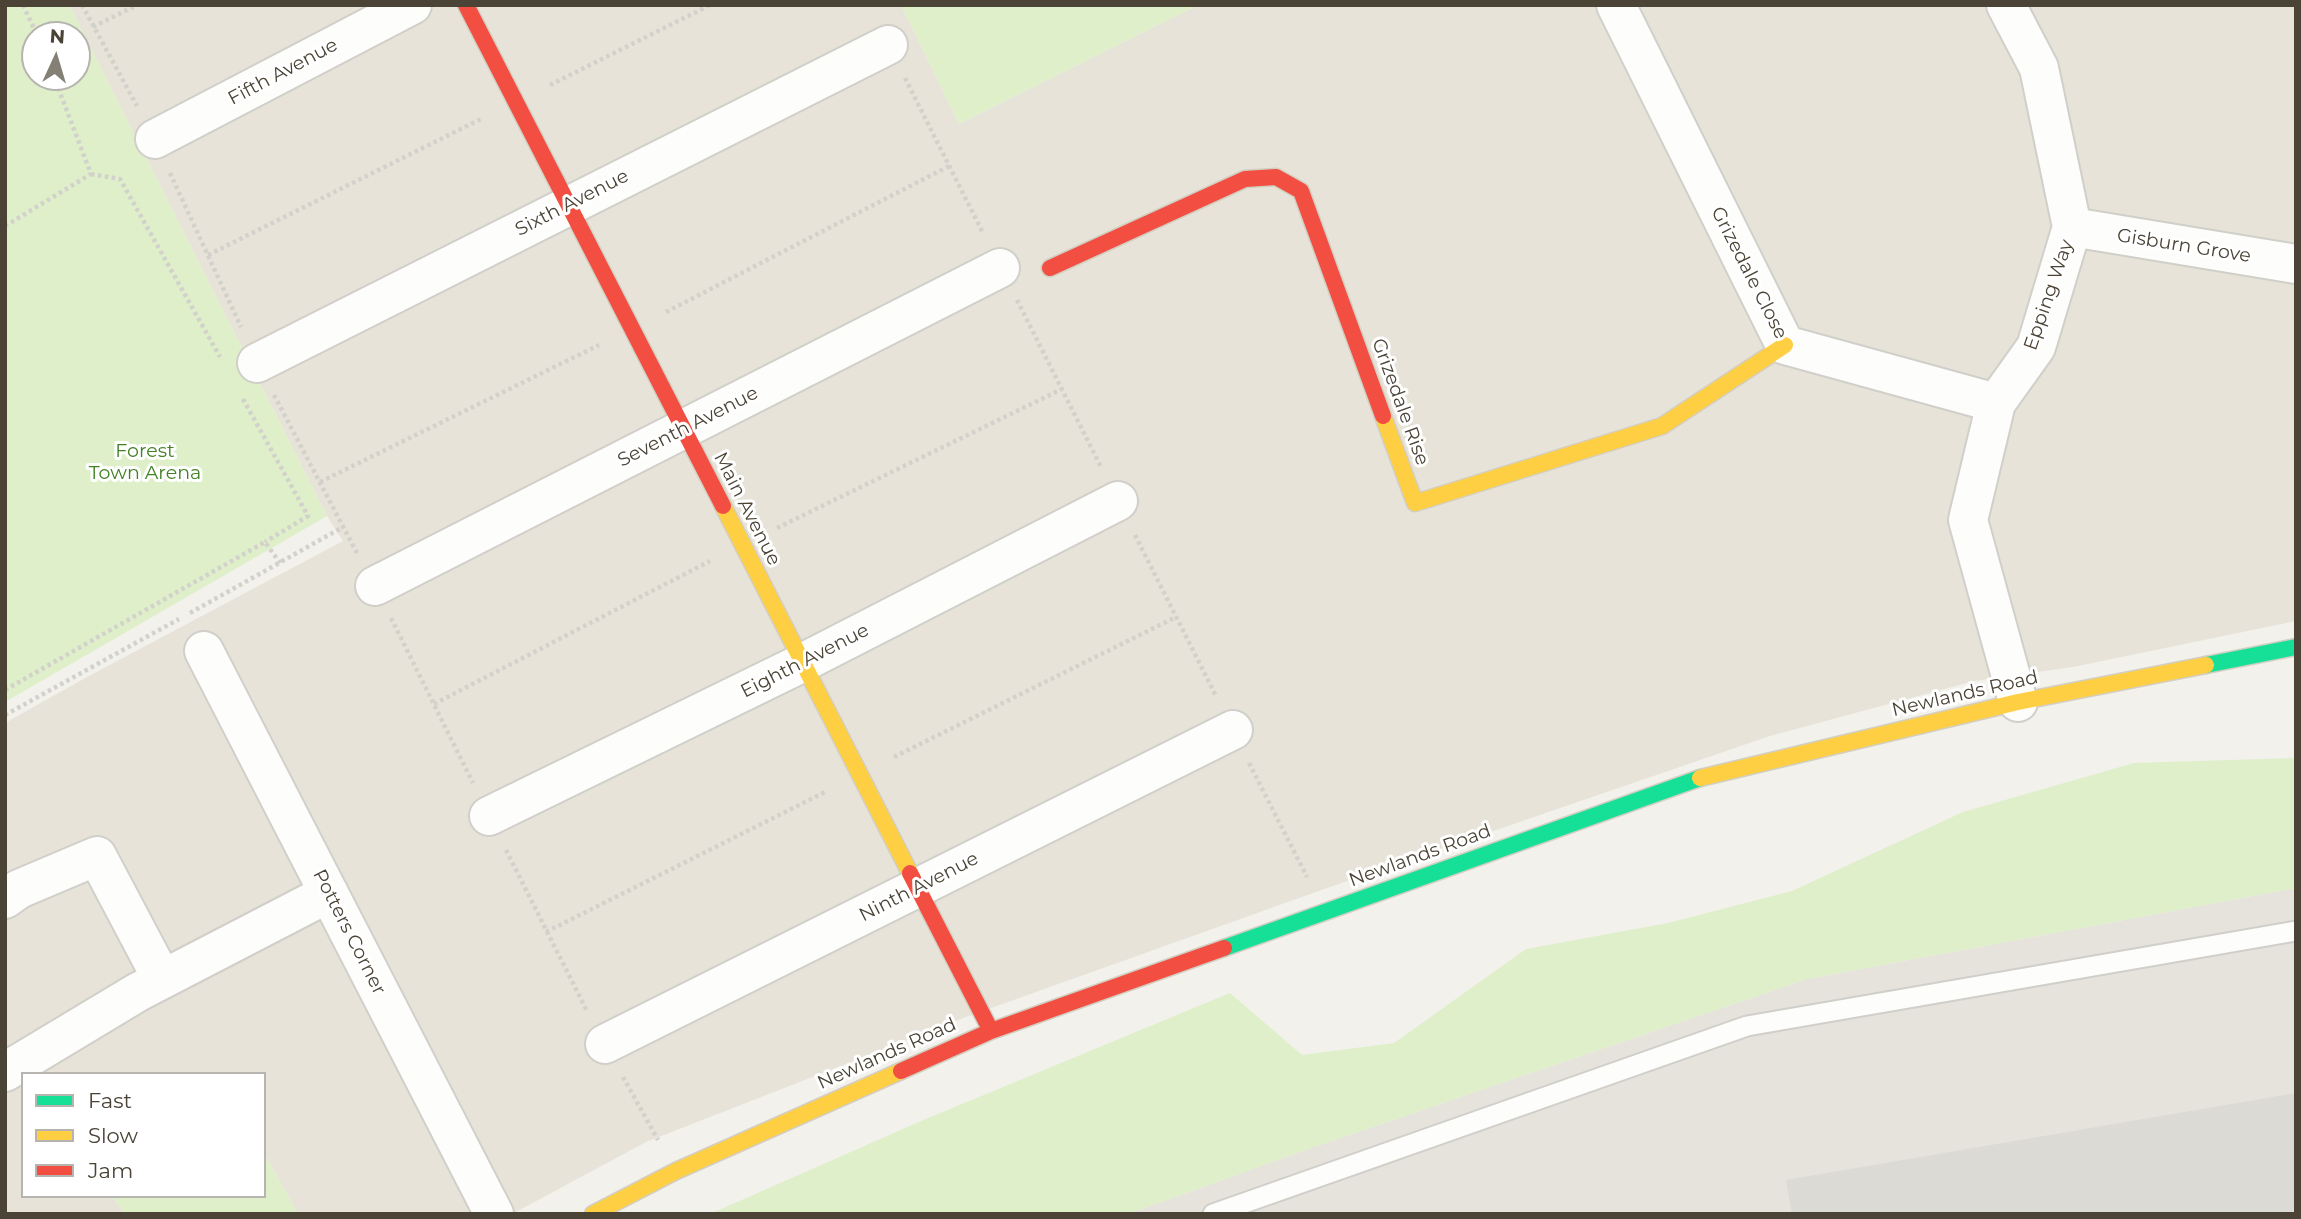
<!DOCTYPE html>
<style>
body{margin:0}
#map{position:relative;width:2301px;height:1219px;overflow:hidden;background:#f2f1eb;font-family:Montserrat,sans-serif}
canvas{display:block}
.frame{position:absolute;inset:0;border:7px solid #4a4336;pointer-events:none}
.legend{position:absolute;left:21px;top:1072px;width:245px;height:126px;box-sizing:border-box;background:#fff;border:2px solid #b7b4af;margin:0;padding:9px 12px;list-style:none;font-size:21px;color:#4a4336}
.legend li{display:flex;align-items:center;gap:14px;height:35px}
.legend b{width:35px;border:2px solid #b7b4af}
.north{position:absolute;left:21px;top:21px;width:70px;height:70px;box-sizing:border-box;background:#fff;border:2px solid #b7b4af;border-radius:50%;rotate:4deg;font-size:19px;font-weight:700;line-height:28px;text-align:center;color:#4a4336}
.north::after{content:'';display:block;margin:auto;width:24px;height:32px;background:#858075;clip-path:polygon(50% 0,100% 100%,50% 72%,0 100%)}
</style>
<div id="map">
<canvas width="2301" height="1219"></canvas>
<div class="frame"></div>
<ul class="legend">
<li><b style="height:9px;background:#16e098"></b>Fast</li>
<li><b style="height:9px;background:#ffcf43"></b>Slow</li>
<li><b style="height:9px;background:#f24e42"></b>Jam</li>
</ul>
<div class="north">N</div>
</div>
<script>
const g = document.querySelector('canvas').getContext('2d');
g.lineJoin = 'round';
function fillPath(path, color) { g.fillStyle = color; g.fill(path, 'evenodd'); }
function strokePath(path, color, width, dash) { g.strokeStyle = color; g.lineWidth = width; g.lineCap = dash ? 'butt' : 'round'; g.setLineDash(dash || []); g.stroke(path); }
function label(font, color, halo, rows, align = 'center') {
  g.font = font + ' Montserrat,sans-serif'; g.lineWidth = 6; g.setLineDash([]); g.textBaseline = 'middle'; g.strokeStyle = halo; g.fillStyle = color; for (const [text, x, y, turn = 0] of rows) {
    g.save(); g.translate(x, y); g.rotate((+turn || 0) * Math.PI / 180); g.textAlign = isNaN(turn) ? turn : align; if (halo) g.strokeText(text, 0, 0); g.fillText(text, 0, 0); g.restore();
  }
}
const residential = new Path2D(`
 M 69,5 L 901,5 L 959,124 L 1198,5 L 2296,5 L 2296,621 L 2073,667 L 1974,681 L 1770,736 L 1330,887 L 966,1017 L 646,1142 L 512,1214 L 298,1214 L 264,1153 L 264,1074 L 23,1074 L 23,1196 L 112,1196 L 125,1214 L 5,1214 L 5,723 L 87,677 L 343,541 L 327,516 Z`);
const industrial = new Path2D(`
 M 2296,888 L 2296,1214 L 1128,1214 L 1314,1147 L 1807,979 Z`);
const green = new Path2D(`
 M 5,5 L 69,5 L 327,516 L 5,702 ZM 35,35 L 77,35 L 77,77 L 35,77 Z
 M 901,5 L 1198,5 L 959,124 Z
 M 2296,758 L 2296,888 L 1807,979 L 1314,1147 L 1128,1214 L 710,1214 L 921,1121 L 1230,993 L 1302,1055 L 1394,1043 L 1526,949 L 1668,923 L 1792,891 L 1963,812 L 2134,763 Z
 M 264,1153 L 298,1214 L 125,1214 L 112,1196 L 264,1196 Z`);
const building = new Path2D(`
 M 2296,1093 L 2296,1214 L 1792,1214 L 1786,1180 Z`);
const path = new Path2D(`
 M 23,5 L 37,35
 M 82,5 L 137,106
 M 93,27 L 137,5
 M 905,78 L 983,233
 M 550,85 L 710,5
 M 170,173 L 241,327
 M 91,174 L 120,179 L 220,357
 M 5,226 L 91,174 L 54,77
 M 208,255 L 483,118
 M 1017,300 L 1101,467
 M 666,312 L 949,166
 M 274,395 L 358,555
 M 243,399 L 308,516 L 265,542
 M 320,482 L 599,345
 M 777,528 L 1062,389
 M 1135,535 L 1216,696
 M 190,613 L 343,527
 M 391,618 L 473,783
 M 5,690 L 265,542 L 280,563
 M 434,704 L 710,561
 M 5,715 L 179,619
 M 894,757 L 1176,617
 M 1249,763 L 1307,877
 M 506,850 L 587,1011
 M 546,932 L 827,791
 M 623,1077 L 658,1140`);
const lane = new Path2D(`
 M 1213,1214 L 1747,1026 L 2296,931`);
const street = new Path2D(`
 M 1616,5 L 1785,345 L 1996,403
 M 2006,5 L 2039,68 L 2072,227 L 2036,347 L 1996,403 L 1968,520 L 2018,702
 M 155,139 L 412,5
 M 2072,227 L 2296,264
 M 257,363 L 888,45
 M 375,586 L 1000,268
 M 204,651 L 494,1214
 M 489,816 L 802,663 L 1118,501
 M 5,899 L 19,889 L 97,856 L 162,979
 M 605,1044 L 1233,730
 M 5,1072 L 138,992 L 329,893`);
const fast = new Path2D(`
 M 2206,665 L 2296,647
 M 1224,948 L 1700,778`);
const slow = new Path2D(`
 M 1383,416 L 1415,503 L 1662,426 L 1785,345
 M 723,506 L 910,873
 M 1700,778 L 2018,702 L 2206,665
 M 593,1214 L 676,1171 L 901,1071`);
const jam = new Path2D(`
 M 466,5 L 723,506
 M 1050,268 L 1245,179 L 1276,177 L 1301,191 L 1383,416
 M 910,873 L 991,1031
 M 901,1071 L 991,1031 L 1224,948`);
const streetNames = [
 ["Fifth Avenue",283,72,-28],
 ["Sixth Avenue",572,203,-27],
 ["Gisburn Grove",2184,246,9],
 ["Grizedale Close",1749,273,63],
 ["Epping Way",2049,295,-71],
 ["Grizedale Rise",1400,402,70],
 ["Seventh Avenue",688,427,-27],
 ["Main Avenue",747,509,63],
 ["Eighth Avenue",805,661,-27],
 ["Newlands Road",1965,694,-13],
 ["Newlands Road",1420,856,-20],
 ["Ninth Avenue",919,887,-27],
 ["Potters Corner",349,932,63],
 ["Newlands Road",887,1054,-24]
];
const parkNames = [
 ["Forest",145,451],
 ["Town Arena",145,473]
];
fillPath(residential, '#e7e3d8');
fillPath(industrial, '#e6e2dc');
fillPath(green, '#deefc9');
fillPath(building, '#dcdad4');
strokePath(lane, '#d0cfc9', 23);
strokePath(street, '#d0cfc9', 42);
strokePath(fast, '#d2cfc2', 19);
strokePath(slow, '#d2cfc2', 19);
strokePath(jam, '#d2cfc2', 19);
strokePath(path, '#d2d1cb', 4.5, [3.5, 3.5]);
strokePath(lane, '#fdfdfc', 19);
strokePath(street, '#fdfdfc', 38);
strokePath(fast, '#16e098', 16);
strokePath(slow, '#ffcf43', 16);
strokePath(jam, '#f24e42', 16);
label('19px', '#4a4336', '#fff', streetNames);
label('19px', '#428124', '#fff', parkNames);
</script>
